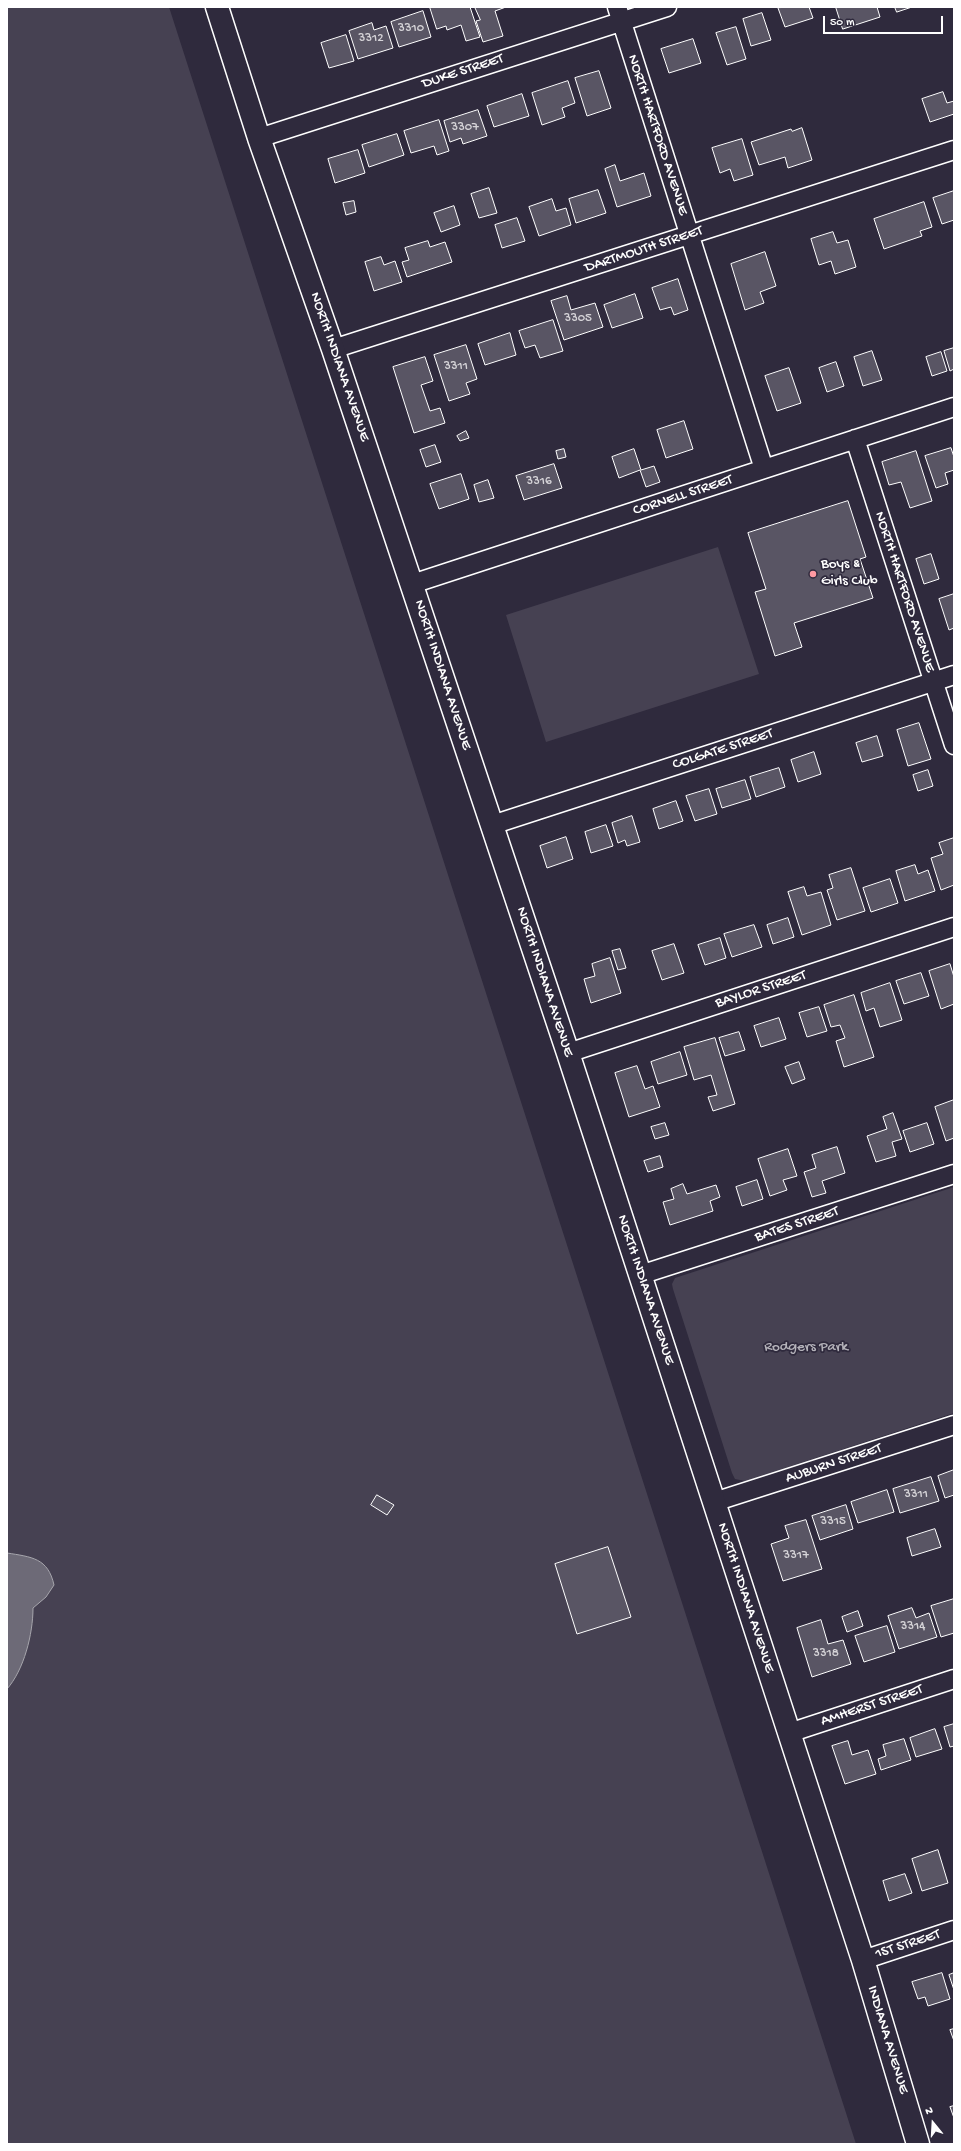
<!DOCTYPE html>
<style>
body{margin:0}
#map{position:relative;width:961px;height:2151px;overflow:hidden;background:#2f2a3d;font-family:"Gochi Hand",sans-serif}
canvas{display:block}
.frame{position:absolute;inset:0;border:8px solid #fff;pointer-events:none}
.north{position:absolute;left:913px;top:2103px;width:40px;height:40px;-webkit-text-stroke:3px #2f2a3d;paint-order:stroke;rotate:342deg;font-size:11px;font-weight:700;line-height:16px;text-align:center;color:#fff}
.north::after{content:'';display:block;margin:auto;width:14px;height:18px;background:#fff;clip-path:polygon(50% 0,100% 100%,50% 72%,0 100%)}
.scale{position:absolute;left:823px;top:16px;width:120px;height:18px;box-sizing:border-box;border:2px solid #fff;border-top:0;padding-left:5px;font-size:12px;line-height:14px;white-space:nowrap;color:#fff;-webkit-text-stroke:3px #2f2a3d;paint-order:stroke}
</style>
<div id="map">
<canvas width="961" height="2151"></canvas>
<div class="frame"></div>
<div class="north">N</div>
<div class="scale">50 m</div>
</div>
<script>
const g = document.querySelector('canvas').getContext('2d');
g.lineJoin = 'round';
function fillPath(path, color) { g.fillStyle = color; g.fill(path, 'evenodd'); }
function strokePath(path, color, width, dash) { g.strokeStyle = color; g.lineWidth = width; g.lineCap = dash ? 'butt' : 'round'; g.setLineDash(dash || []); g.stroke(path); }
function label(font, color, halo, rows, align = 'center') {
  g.font = font + ' "Gochi Hand",sans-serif'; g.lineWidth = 3.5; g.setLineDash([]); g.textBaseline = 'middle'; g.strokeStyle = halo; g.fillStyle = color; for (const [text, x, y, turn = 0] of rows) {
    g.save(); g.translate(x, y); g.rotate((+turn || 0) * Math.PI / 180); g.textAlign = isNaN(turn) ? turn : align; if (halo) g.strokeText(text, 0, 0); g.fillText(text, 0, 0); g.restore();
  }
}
const green = new Path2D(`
 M 7,7 L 169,7 L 856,2144 L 7,2144 Z
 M 718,547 L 759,674 L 546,742 L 506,615 Z
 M 954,1187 L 954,1413 L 745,1481 L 735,1479 L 732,1473 L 673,1289 L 672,1284 L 675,1278 Z`);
const water = new Path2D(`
 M 7,1553 C 32,1557 48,1558 54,1585 L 46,1597 L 33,1608 C 33,1634 24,1670 7,1689 Z`);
const building = new Path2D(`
 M 430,7 L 470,7 L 480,37 L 466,41 L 461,25 L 447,30 L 446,26 L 437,29 Z
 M 475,7 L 506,7 L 495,11 L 503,36 L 483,42 L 476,21 L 480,20 Z
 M 809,7 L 813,18 L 785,27 L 778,8 Z
 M 836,7 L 877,7 L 880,17 L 843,29 Z
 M 895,7 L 912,7 L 897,12 Z
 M 423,11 L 431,37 L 399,47 L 391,22 Z
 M 762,13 L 771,40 L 751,46 L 743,19 Z
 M 372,23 L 374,30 L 386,26 L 393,48 L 358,59 L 349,31 Z
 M 736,27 L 746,59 L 727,65 L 716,33 Z
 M 346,35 L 354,61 L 329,68 L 321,43 Z
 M 693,39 L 701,63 L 669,73 L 661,49 Z
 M 599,71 L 611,108 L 587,116 L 575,78 Z
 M 568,81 L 575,103 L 562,108 L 565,117 L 542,125 L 532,93 Z
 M 943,92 L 947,103 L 954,101 L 954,114 L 930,122 L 922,99 Z
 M 522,94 L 529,116 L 494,127 L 487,106 Z
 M 478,110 L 487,136 L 463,144 L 461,138 L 450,142 L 444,121 Z
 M 439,120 L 449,151 L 437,155 L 434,146 L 411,153 L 404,131 Z
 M 802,128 L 812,160 L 788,168 L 785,157 L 759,165 L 751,142 L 791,129 L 792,131 Z
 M 397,134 L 404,155 L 369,167 L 362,145 Z
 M 742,139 L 753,175 L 734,181 L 730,169 L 720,173 L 712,148 Z
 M 358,150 L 365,173 L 335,183 L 328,159 Z
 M 615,165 L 620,181 L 644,173 L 651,196 L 617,207 L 605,169 Z
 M 489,188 L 497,213 L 479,218 L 471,194 Z
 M 598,190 L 606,213 L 576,223 L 569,199 Z
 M 954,191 L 954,220 L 942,224 L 933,198 Z
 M 552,199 L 556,211 L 566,208 L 571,225 L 539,236 L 529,207 Z
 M 354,201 L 356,212 L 346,215 L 343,203 Z
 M 924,202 L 932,227 L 920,231 L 922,236 L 884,249 L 874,219 Z
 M 454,206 L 460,225 L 441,232 L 434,213 Z
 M 517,218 L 525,241 L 502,248 L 495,225 Z
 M 833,232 L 837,243 L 848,240 L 856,267 L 835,274 L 831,261 L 819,265 L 811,239 Z
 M 428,241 L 430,247 L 445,242 L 452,262 L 407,277 L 402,262 L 409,260 L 405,248 Z
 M 765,252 L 776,286 L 760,292 L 764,303 L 745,310 L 731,264 Z
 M 381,257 L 384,265 L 395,261 L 402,282 L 374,291 L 365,262 Z
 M 678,279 L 688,310 L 674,315 L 671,307 L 660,310 L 652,288 Z
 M 635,294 L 643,318 L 612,328 L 604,305 Z
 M 567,296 L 571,310 L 595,303 L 603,327 L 564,340 L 551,301 Z
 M 553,320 L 563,351 L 540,358 L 535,345 L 525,348 L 519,331 Z
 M 510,333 L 516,355 L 485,365 L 478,344 Z
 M 466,345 L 477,379 L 466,383 L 470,394 L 449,401 L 434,355 Z
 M 954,348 L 954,369 L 950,371 L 944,351 Z
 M 872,351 L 882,380 L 863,386 L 854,357 Z
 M 941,352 L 947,371 L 932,376 L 926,357 Z
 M 425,357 L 433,381 L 421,385 L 430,411 L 440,408 L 445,423 L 414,433 L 393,367 Z
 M 836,362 L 844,386 L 827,392 L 819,368 Z
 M 789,368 L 801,403 L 777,411 L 765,376 Z
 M 684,421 L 693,449 L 666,458 L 657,430 Z
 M 466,431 L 469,438 L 460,441 L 457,436 Z
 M 435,445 L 441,462 L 426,467 L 420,450 Z
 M 951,448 L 954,457 L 954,470 L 945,473 L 948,484 L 936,488 L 925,456 Z
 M 564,449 L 566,457 L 558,459 L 556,451 Z
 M 634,449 L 641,470 L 654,466 L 660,482 L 646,487 L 640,470 L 619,478 L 612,457 Z
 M 916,451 L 932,501 L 910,508 L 901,482 L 889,485 L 882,462 Z
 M 554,464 L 562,488 L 524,500 L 516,476 Z
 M 461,474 L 469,499 L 439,509 L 430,484 Z
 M 488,480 L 494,498 L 479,502 L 474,485 Z
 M 848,501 L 866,557 L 860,559 L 873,598 L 794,623 L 802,647 L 775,656 L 755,592 L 766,589 L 748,533 Z
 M 931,554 L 939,579 L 924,584 L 916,559 Z
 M 954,594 L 954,628 L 949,630 L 939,599 Z
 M 919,723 L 931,759 L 908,766 L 897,730 Z
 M 877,736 L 883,756 L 862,762 L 856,743 Z
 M 814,752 L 821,774 L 798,782 L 791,760 Z
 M 779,768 L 785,787 L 756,797 L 750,777 Z
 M 928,770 L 933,786 L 918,791 L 913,775 Z
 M 745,780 L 751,799 L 722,808 L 716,789 Z
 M 709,789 L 717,814 L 695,821 L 686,796 Z
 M 676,801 L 683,821 L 659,829 L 653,809 Z
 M 632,816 L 640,842 L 627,846 L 625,840 L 618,843 L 612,823 Z
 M 606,825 L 613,846 L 591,853 L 585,832 Z
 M 566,837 L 573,859 L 547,868 L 540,846 Z
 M 954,838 L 954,885 L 941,890 L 931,858 L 943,854 L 939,843 Z
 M 915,865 L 918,874 L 928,870 L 935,891 L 905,901 L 896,871 Z
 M 851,868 L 865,911 L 837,920 L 827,890 L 833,888 L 829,875 Z
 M 890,879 L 898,903 L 871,912 L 863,888 Z
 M 804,887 L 807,896 L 821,892 L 831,925 L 802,935 L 788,892 Z
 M 788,918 L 794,937 L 773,944 L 767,925 Z
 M 754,925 L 762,947 L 732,957 L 724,934 Z
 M 720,938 L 726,958 L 705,965 L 698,945 Z
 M 674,944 L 684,973 L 662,980 L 652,951 Z
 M 620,949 L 626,968 L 618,970 L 612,951 Z
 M 610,958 L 621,993 L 591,1003 L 584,979 L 595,976 L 592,964 Z
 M 950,964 L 954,977 L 954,1004 L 941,1009 L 929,971 Z
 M 921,973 L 929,996 L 904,1004 L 896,981 Z
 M 890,983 L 902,1020 L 880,1027 L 874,1008 L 866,1011 L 861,993 Z
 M 854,995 L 874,1057 L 844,1067 L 836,1041 L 845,1038 L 840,1025 L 831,1027 L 824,1005 Z
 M 819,1007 L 827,1031 L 807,1037 L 799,1013 Z
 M 779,1018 L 786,1039 L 761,1047 L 754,1026 Z
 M 739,1032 L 745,1050 L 725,1056 L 719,1038 Z
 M 715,1038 L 735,1104 L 713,1111 L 708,1097 L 717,1095 L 711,1075 L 694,1080 L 684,1047 Z
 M 680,1052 L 687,1075 L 658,1084 L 651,1062 Z
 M 799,1062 L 805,1079 L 792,1084 L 785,1067 Z
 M 637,1066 L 645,1089 L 653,1086 L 660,1107 L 629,1117 L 615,1073 Z
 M 954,1100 L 954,1138 L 946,1141 L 935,1107 Z
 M 893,1113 L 902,1139 L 892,1142 L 896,1156 L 876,1162 L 867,1136 L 887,1129 L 883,1117 Z
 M 665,1123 L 669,1135 L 655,1139 L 651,1127 Z
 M 927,1123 L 934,1144 L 910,1152 L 903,1131 Z
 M 837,1147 L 845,1173 L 822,1181 L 826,1193 L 812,1197 L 804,1172 L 816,1168 L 812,1155 Z
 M 788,1149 L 797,1176 L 783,1180 L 787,1190 L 770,1196 L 758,1159 Z
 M 660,1156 L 663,1167 L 648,1172 L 644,1161 Z
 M 757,1180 L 763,1199 L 742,1206 L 736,1187 Z
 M 683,1184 L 687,1194 L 716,1185 L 720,1197 L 710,1201 L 713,1211 L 670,1225 L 663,1202 L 674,1199 L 671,1189 Z
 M 954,1470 L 954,1495 L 945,1498 L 938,1476 Z
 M 931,1477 L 939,1501 L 900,1513 L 893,1489 Z
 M 887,1490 L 894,1512 L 858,1523 L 851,1502 Z
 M 377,1495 L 394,1505 L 387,1515 L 371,1505 Z
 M 846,1505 L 853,1529 L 820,1540 L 812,1516 Z
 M 806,1520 L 822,1569 L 783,1581 L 771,1544 L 789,1538 L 785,1526 Z
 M 935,1529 L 941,1547 L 912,1556 L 907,1538 Z
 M 608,1547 L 631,1617 L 577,1634 L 555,1564 Z
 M 954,1599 L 954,1633 L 941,1637 L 931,1606 Z
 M 912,1608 L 916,1618 L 929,1613 L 937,1637 L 899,1649 L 888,1616 Z
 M 858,1611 L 863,1626 L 847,1632 L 842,1617 Z
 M 821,1620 L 828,1644 L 843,1640 L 851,1664 L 812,1677 L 797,1628 Z
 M 887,1626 L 895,1652 L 864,1662 L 855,1636 Z
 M 954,1724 L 954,1746 L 950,1747 L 944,1727 Z
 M 935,1729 L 942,1749 L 916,1757 L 910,1738 Z
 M 904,1739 L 911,1760 L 881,1770 L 878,1759 L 886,1756 L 883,1745 Z
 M 848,1741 L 852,1755 L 868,1750 L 876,1774 L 845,1784 L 832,1746 Z
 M 938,1850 L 948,1883 L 922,1891 L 912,1859 Z
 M 905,1874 L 912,1893 L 889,1901 L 883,1881 Z
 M 942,1973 L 950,1999 L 928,2006 L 925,1997 L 918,1999 L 912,1982 Z
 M 954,1973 L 954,1990 L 949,1975 Z
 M 954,2029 L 954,2041 L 950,2030 Z
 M 954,2106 L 954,2118 L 950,2107 Z`);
const street = new Path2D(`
 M 617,7 L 764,469
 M 259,138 L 667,7
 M 333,349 L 954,150
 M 855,439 L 954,745
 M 412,584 L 954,407
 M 492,825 L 954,675
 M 568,1053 L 954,927
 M 640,1275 L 954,1174
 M 714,1502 L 954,1425
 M 789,1733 L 954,1679
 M 863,1960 L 954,1930`);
const secondary = new Path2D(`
 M 217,7 L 259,138 L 333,349 L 568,1053 L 863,1960 L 918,2144`);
const markers = [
 [813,574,4,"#ff9aa2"]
];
const numberNames = [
 ["3310",411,29],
 ["3312",371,39],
 ["3307",465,128],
 ["3305",578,319],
 ["3311",456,367],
 ["3316",539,482],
 ["3311",916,1495],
 ["3315",833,1522],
 ["3317",796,1556],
 ["3314",913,1627],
 ["3318",826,1654]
];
const streetNames = [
 ["DUKE STREET",463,72,-18],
 ["NORTH HARTFORD AVENUE",657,135,72],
 ["DARTMOUTH STREET",644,250,-18],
 ["NORTH INDIANA AVENUE",339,367,71],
 ["CORNELL STREET",683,496,-18],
 ["NORTH HARTFORD AVENUE",904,592,72],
 ["NORTH INDIANA AVENUE",442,675,72],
 ["COLGATE STREET",723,750,-18],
 ["NORTH INDIANA AVENUE",544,982,72],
 ["BAYLOR STREET",761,990,-18],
 ["BATES STREET",797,1225,-18],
 ["NORTH INDIANA AVENUE",645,1290,72],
 ["AUBURN STREET",834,1464,-18],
 ["NORTH INDIANA AVENUE",745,1598,72],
 ["AMHERST STREET",872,1706,-18],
 ["1ST STREET",908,1945,-18],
 ["INDIANA AVENUE",887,2040,73]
];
const poiNames = [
 ["Boys &",821,565],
 ["Girls Club",821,582]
];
const parkNames = [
 ["Rodgers Park",806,1348]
];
fillPath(green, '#464152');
fillPath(water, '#6d6a77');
strokePath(water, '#a7a6ad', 1);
fillPath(building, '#595564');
strokePath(building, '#fff', 1);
strokePath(street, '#fff', 21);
strokePath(secondary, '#fff', 25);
strokePath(street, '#2f2a3d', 18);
strokePath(secondary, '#2f2a3d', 22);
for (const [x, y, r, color] of markers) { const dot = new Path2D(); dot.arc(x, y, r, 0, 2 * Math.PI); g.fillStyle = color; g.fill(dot); strokePath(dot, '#2f2a3d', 1.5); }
label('13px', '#d6d4d8', null, numberNames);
label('15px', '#fff', '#2f2a3d', streetNames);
label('15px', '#fff', '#2f2a3d', poiNames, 'left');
label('15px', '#b5b3ba', '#2f2a3d', parkNames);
</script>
